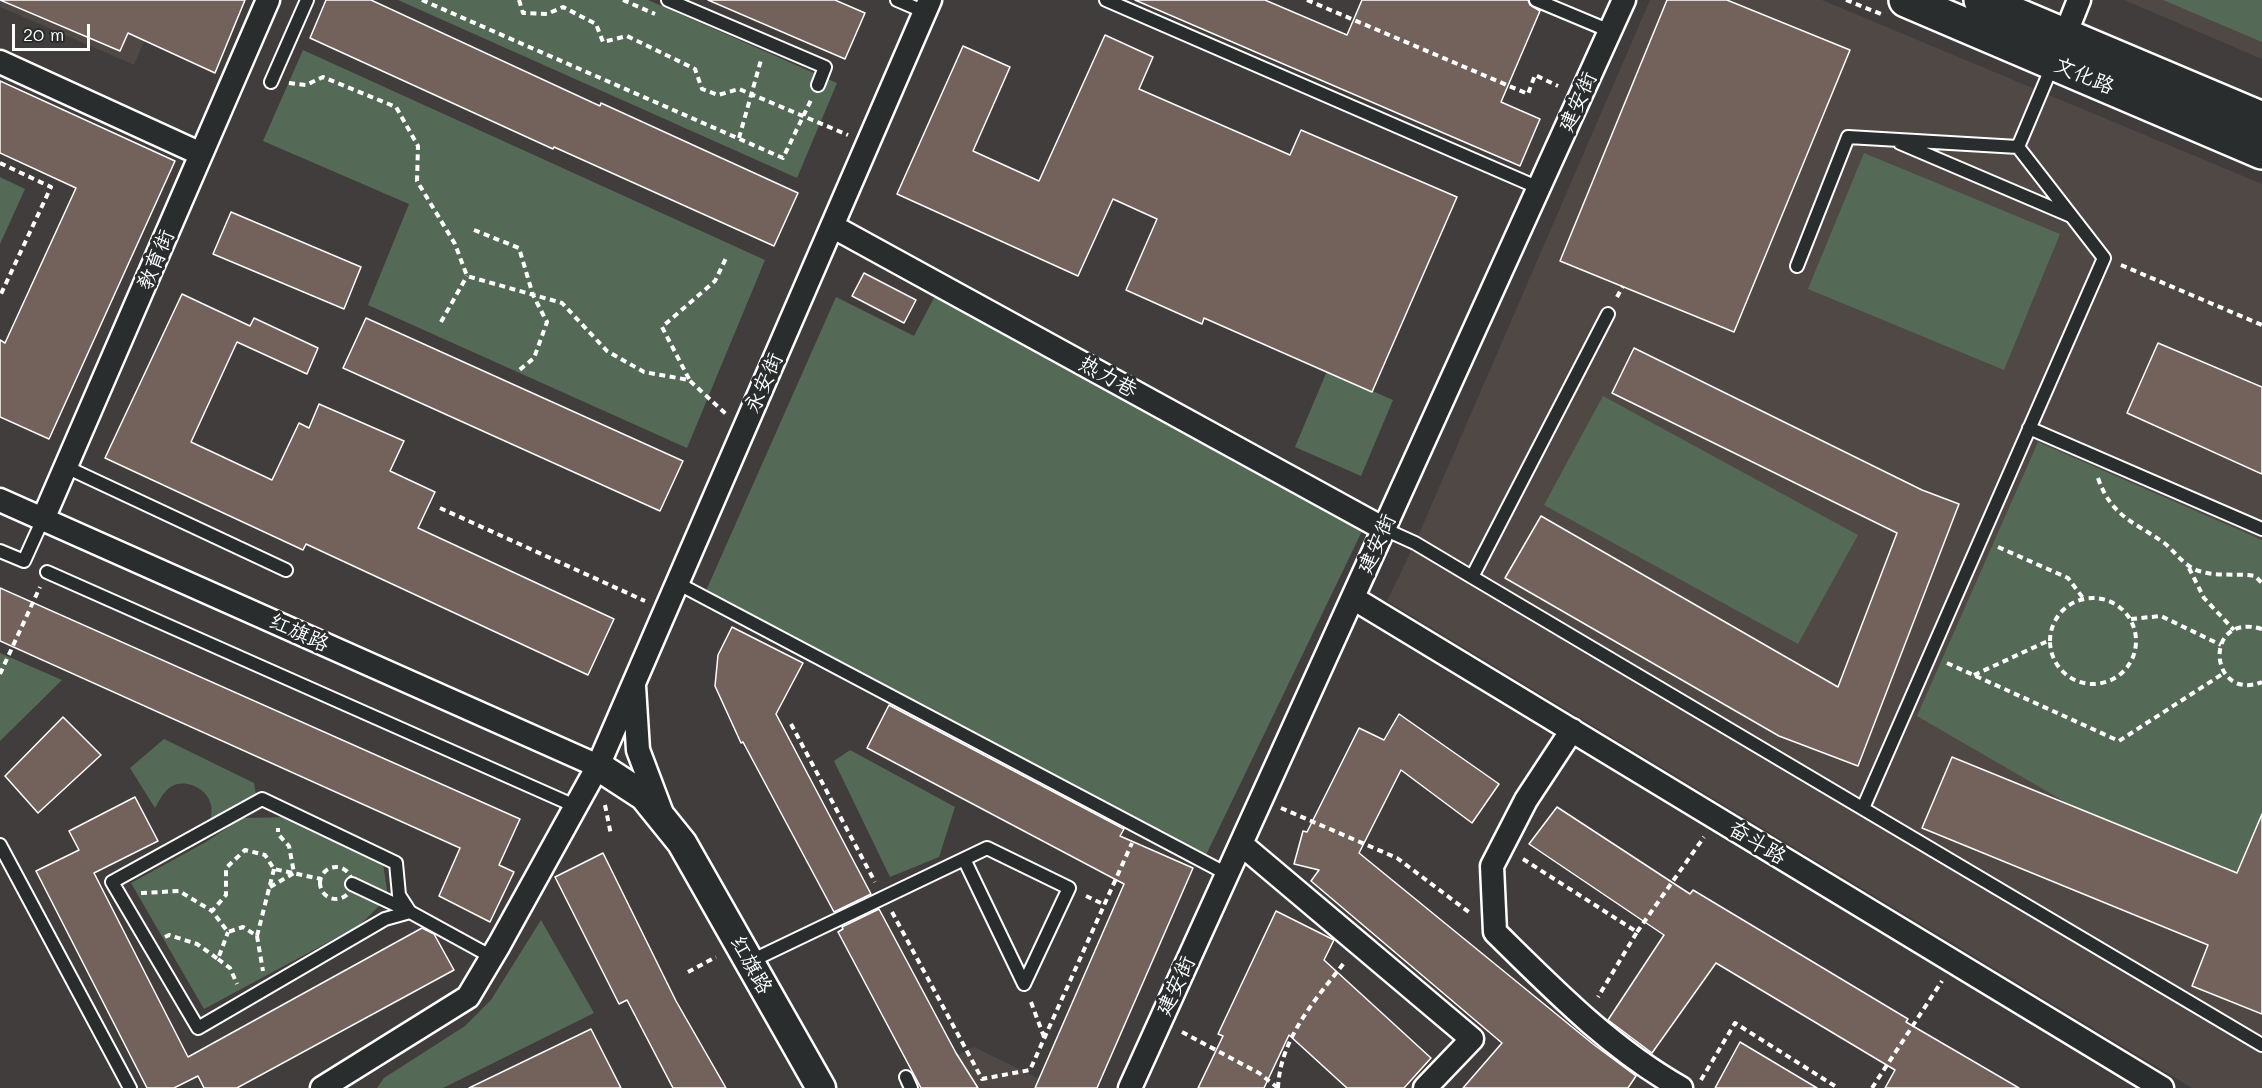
<!DOCTYPE html>
<meta charset="utf-8">
<style>
body{margin:0}
#map{position:relative;width:2262px;height:1088px;overflow:hidden;background:#403d3c;font-family:Mali,sans-serif}
canvas{display:block}
.scale{position:absolute;left:12px;top:24px;width:78px;height:27px;box-sizing:border-box;border:3px solid #fff;border-top:0;padding-left:8px;font-size:18px;line-height:21px;white-space:nowrap;color:#fff;-webkit-text-stroke:4px #2a2d2e;paint-order:stroke}
</style>
<div id="map">
<canvas width="2262" height="1088"></canvas>
<div class="scale">20 m</div>
</div>
<script>
const g = document.querySelector('canvas').getContext('2d');
g.lineJoin = 'round';
function fillPath(path, color) { g.fillStyle = color; g.fill(path, 'evenodd'); }
function strokePath(path, color, width, dash) { g.strokeStyle = color; g.lineWidth = width; g.lineCap = dash ? 'butt' : 'round'; g.setLineDash(dash || []); g.stroke(path); }
function label(font, color, halo, rows, align = 'center') {
  g.font = font + ' Mali,"LXGW WenKai TC",sans-serif'; g.lineWidth = 6; g.setLineDash([]); g.textBaseline = 'middle'; g.strokeStyle = halo; g.fillStyle = color; for (const [text, x, y, turn = 0] of rows) {
    g.save(); g.translate(x, y); g.rotate((+turn || 0) * Math.PI / 180); g.textAlign = isNaN(turn) ? turn : align; if (halo) g.strokeText(text, 0, 0); g.fillText(text, 0, 0); g.restore();
  }
}
const built = new Path2D(`
 M 0,0 L 162,0 L 134,65 L 0,7 Z
 M 1650,0 L 1822,0 L 2262,184 L 2262,1088 L 2192,1088 L 1387,601 L 1415,543 Z
 M 2124,0 L 2262,0 L 2262,59 Z
 M 974,1047 L 1058,1088 L 901,1088 L 899,1084 Z`);
const green = new Path2D(`
 M 398,0 L 648,0 L 837,83 L 797,178 Z
 M 2163,0 L 2262,0 L 2262,42 Z
 M 303,50 L 765,260 L 687,448 L 368,305 L 409,204 L 263,141 Z
 M 1864,153 L 2060,234 L 2004,370 L 1808,289 Z
 M 0,177 L 25,189 L 0,244 Z
 M 936,294 L 1364,527 L 1205,857 L 705,593 L 836,297 L 914,336 Z
 M 1327,371 L 1393,400 L 1361,476 L 1295,447 Z
 M 1603,396 L 1858,535 L 1798,644 L 1544,505 Z
 M 2038,442 L 2262,540 L 2262,916 L 1917,716 Z
 M 0,653 L 62,680 L 0,741 Z
 M 164,739 L 254,783 L 256,795 L 211,820 C 211,815 212,809 211,805 C 207,787 183,777 169,788 C 162,794 159,801 155,808 L 130,768 Z
 M 850,750 L 955,807 L 939,857 L 890,877 L 834,761 Z
 M 292,817 L 383,863 L 388,897 L 360,925 L 204,1009 L 131,883 L 206,842 L 242,818 Z
 M 541,920 L 594,1013 L 443,1088 L 377,1088 L 384,1078 L 465,1026 L 491,1000 Z`);
const building = new Path2D(`
 M 0,0 L 245,0 L 215,73 L 128,33 L 120,51 Z
 M 326,0 L 371,0 L 600,106 L 601,103 L 798,193 L 774,246 L 554,147 L 553,149 L 310,38 Z
 M 708,0 L 835,0 L 865,13 L 845,59 Z
 M 1135,0 L 1265,0 L 1347,35 L 1362,0 L 1528,0 L 1530,5 L 1540,11 L 1501,102 L 1540,119 L 1520,166 Z
 M 1667,0 L 1727,0 L 1850,50 L 1734,332 L 1560,261 Z
 M 1105,35 L 1153,57 L 1139,89 L 1290,155 L 1301,130 L 1457,197 L 1372,392 L 1204,318 L 1202,324 L 1126,290 L 1157,219 L 1113,199 L 1078,276 L 897,194 L 963,46 L 1010,67 L 973,151 L 1039,181 Z
 M 0,81 L 175,161 L 49,439 L 0,417 L 0,340 L 5,343 L 76,188 L 0,153 Z
 M 231,212 L 361,267 L 344,309 L 213,254 Z
 M 864,273 L 916,300 L 904,323 L 852,296 Z
 M 182,294 L 250,326 L 254,318 L 318,348 L 307,374 L 237,342 L 191,442 L 272,480 L 299,423 L 309,428 L 319,404 L 404,441 L 390,471 L 435,492 L 418,528 L 614,619 L 588,675 L 306,544 L 303,550 L 105,458 Z
 M 366,318 L 683,461 L 660,511 L 343,368 Z
 M 2158,343 L 2262,387 L 2262,474 L 2127,413 Z
 M 1634,348 L 1922,490 L 1959,504 L 1858,766 L 1779,736 L 1505,578 L 1541,516 L 1838,687 L 1897,533 L 1612,393 Z
 M 0,588 L 520,819 L 499,865 L 514,872 L 490,922 L 439,896 L 460,848 L 0,641 Z
 M 732,627 L 803,663 L 776,714 L 871,894 L 834,912 L 743,742 L 741,743 L 715,686 L 718,655 Z
 M 889,705 L 1124,829 L 1120,836 L 1193,868 L 1097,1088 L 1035,1088 L 1124,884 L 867,748 Z
 M 1399,714 L 1499,784 L 1472,823 L 1401,770 L 1359,853 L 1593,1044 L 1636,1076 L 1628,1088 L 1463,1088 L 1502,1043 L 1311,881 L 1319,870 L 1294,864 L 1303,831 L 1307,832 L 1359,728 L 1384,740 Z
 M 63,717 L 101,755 L 38,813 L 5,776 Z
 M 1952,757 L 2237,873 L 2262,814 L 2262,1014 L 2192,986 L 2208,945 L 1922,828 Z
 M 135,797 L 158,841 L 94,873 L 188,1057 L 422,928 L 434,934 L 454,970 L 237,1088 L 204,1088 L 198,1076 L 174,1088 L 147,1088 L 36,871 L 79,850 L 69,831 Z
 M 1557,807 L 1690,894 L 1693,890 L 1908,1019 L 1906,1022 L 2019,1088 L 1885,1088 L 1895,1070 L 1716,963 L 1652,1053 L 1608,1020 L 1664,935 L 1529,844 Z
 M 603,853 L 676,1001 L 726,1088 L 673,1088 L 627,1000 L 619,1004 L 555,877 Z
 M 879,909 L 956,1053 L 978,1088 L 921,1088 L 838,932 L 843,929 L 842,927 Z
 M 1276,911 L 1334,940 L 1324,960 L 1431,1058 L 1404,1088 L 1347,1088 L 1289,1035 L 1264,1088 L 1198,1088 L 1223,1036 L 1218,1034 Z
 M 591,1029 L 621,1088 L 469,1088 Z
 M 1740,1042 L 1817,1088 L 1715,1088 Z`);
const path = new Path2D(`
 M 422,0 L 783,158 L 811,100
 M 519,0 L 523,13 L 547,14 L 563,7 L 596,24 L 603,42 L 627,36 L 695,69 L 702,89 L 718,95 L 739,89 L 848,135
 M 623,0 L 655,14
 M 1307,0 L 1528,94 L 1535,75 L 1558,86
 M 1846,0 L 1881,14
 M 289,83 L 306,85 L 323,77 L 396,107 L 418,146 L 417,181 L 455,244 L 467,276 L 562,303 L 607,351 L 644,372 L 689,380 L 726,414
 M 739,138 L 761,60
 M 0,163 L 51,187 L 0,296
 M 474,230 L 519,248 L 533,295 L 547,322 L 534,358 L 517,372
 M 2121,265 L 2262,325
 M 1617,297 L 1623,286
 M 441,322 L 467,276
 M 689,379 L 662,327 L 715,281 L 727,256
 M 2098,478 C 2111,516 2134,522 2163,542 C 2176,552 2182,565 2199,571 C 2217,577 2237,573 2255,576 L 2262,583
 M 440,508 L 645,601
 M 1998,547 L 2068,578 L 2083,598
 M 2189,568 L 2204,598 L 2234,630
 M2050 641a43 43 0 1 1 86 0a43 43 0 1 1-86 0Z
 M 2131,619 L 2161,616 L 2221,645
 M 2262,629 C 2202,611 2209,703 2262,682
 M 1947,663 L 2119,741 L 2224,673
 M 0,674 L 40,587
 M 1974,675 L 2050,640
 M 791,724 L 875,882
 M 605,805 L 611,835
 M 1281,808 L 1397,858 L 1470,913
 M 1523,859 L 1637,932 L 1598,997
 M320 883a16 16 0 1 1 32 0a16 16 0 1 1-32 0Z
 M 274,869 L 257,936 L 243,927 L 228,932 L 212,911 L 226,895 L 226,868 L 245,850 L 265,855 L 274,869 L 321,879
 M 270,887 L 294,873 L 289,846 L 278,834 L 278,828
 M 141,893 L 179,891 L 212,911
 M 1086,896 L 1103,904
 M 892,912 L 982,1079 L 1030,1070 L 1132,843
 M 1637,932 L 1704,837
 M 257,936 L 263,971
 M 165,937 L 169,935 L 197,944 L 218,959 L 228,932
 M 218,959 L 230,968 L 237,984
 M 688,972 L 716,957
 M 1031,1002 L 1044,1037
 M 1182,1032 L 1259,1073 L 1278,1088
 M 1701,1080 L 1735,1023 L 1838,1088
 M 1278,1088 C 1280,1039 1315,1000 1344,963
 M 1872,1088 L 1942,981`);
const service = new Path2D(`
 M 668,0 L 825,67 L 818,85
 M 897,0 L 925,12
 M 1106,0 L 1539,188
 M 1536,0 L 1610,31
 M 271,82 L 307,0
 M 1900,143 L 2071,216
 M 1797,266 L 1848,137 L 2018,147
 M 2029,428 L 2262,529
 M 66,467 L 286,570
 M 1384,529 L 1415,543 L 1472,577 L 2262,1045
 M 0,551 L 24,561 L 43,519
 M 47,572 L 575,806
 M 1472,577 L 1608,314
 M 677,583 L 1227,874
 M 1863,808 L 2104,258 L 2018,147 L 2053,64
 M 0,845 L 130,1088
 M 352,884 L 409,911
 M 410,912 L 385,919 L 198,1028 L 112,882 L 262,799 L 396,863 L 399,895 L 410,912 L 492,957
 M 749,962 L 964,859 L 987,848 L 1069,888 L 1024,984 L 964,859
 M 906,1077 L 911,1088`);
const minor = new Path2D(`
 M 2065,35 L 2079,0
 M 0,62 L 201,154
 M 832,226 L 1384,529
 M 0,500 L 598,766
 M 43,519 L 268,0
 M 1353,598 L 2162,1088
 M 634,686 L 638,750 L 661,811
 M 1572,730 L 1526,800 L 1492,866 L 1495,932 C 1553,989 1610,1048 1681,1088
 M 1241,844 L 1472,1039 L 1425,1088
 M 322,1088 L 468,997 L 499,945 L 598,766 L 930,0
 M 1130,1088 L 1624,0`);
const tertiary = new Path2D(`
 M 598,766 L 644,796 L 682,843 L 821,1088`);
const secondary = new Path2D(`
 M 1906,0 L 2262,152
 M 1981,0 L 2262,119`);
const streetNames = [
 ["文化路",2084,76,23],
 ["建安街",1578,102,-66],
 ["教育街",156,260,-67],
 ["热力巷",1108,377,29],
 ["永安街",764,383,-66],
 ["建安街",1377,544,-66],
 ["红旗路",299,633,24],
 ["奋斗路",1757,843,31],
 ["红旗路",751,965,61],
 ["建安街",1176,986,-65]
];
fillPath(built, '#4f4845');
fillPath(green, '#556a56');
fillPath(building, '#73625b');
strokePath(building, '#fff', 1.5);
strokePath(service, '#fff', 16);
strokePath(minor, '#fff', 27);
strokePath(tertiary, '#fff', 33);
strokePath(secondary, '#fff', 38);
strokePath(path, '#fff', 4, [6, 4.5]);
strokePath(service, '#2a2d2e', 12);
strokePath(minor, '#2a2d2e', 22);
strokePath(tertiary, '#2a2d2e', 28);
strokePath(secondary, '#2a2d2e', 33);
label('21px', '#fff', '#2a2d2e', streetNames);
</script>
